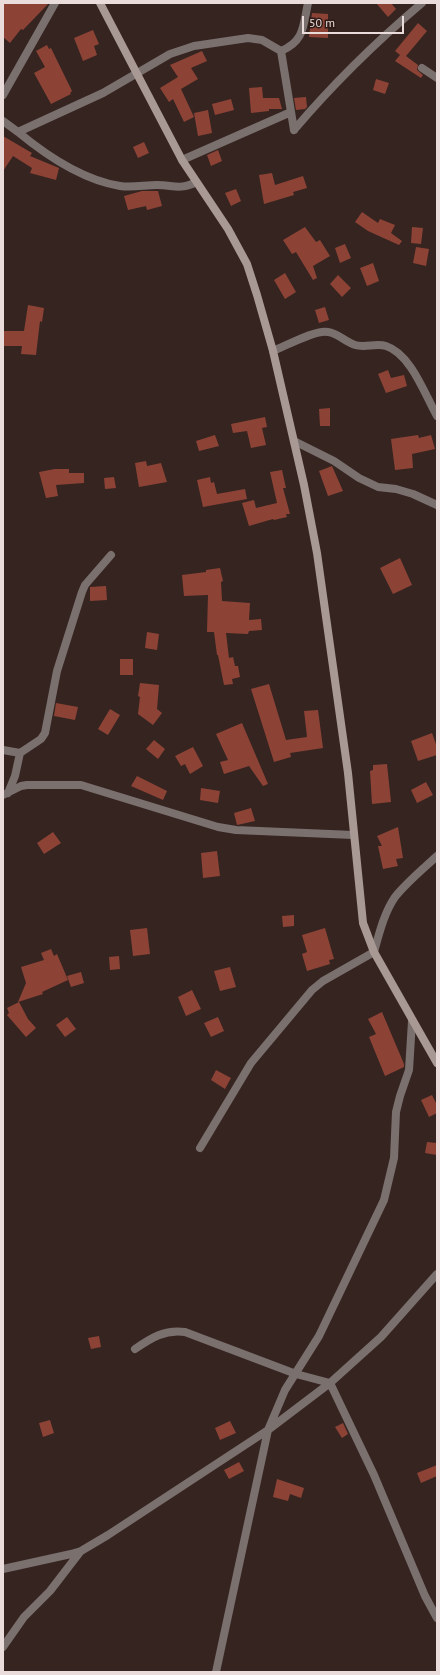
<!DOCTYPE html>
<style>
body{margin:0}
#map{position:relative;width:440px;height:1675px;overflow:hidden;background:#362420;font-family:"PT Sans",sans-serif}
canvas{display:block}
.frame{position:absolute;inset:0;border:4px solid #e9dcda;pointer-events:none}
.scale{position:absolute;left:302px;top:16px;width:102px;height:18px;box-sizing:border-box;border:2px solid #e9dcda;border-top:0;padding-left:5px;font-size:12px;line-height:14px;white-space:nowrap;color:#e9dcda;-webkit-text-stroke:3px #2c1a16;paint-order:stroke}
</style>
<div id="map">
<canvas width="440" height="1675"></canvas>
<div class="frame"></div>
<div class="scale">50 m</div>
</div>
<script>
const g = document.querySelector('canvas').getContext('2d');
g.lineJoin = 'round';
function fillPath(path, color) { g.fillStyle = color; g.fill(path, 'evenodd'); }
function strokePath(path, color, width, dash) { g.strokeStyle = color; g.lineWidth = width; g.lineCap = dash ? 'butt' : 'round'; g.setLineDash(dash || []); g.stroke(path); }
const building = new Path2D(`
 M 3,3 L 49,3 L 23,30 L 21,29 L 10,43 L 3,37 Z
 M 376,3 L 391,3 L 396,9 L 388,17 Z
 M 312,13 L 328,14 L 328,38 L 309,37 Z
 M 418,23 L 427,31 L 406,56 L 418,65 L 417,70 L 423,75 L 421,78 L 395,61 L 400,55 L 395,51 Z
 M 93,30 L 99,44 L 94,46 L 97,55 L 83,61 L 74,38 Z
 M 47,45 L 49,49 L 51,48 L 72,91 L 70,93 L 71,94 L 51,104 L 34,73 L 45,67 L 36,51 Z
 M 202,51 L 207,61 L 191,68 L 198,79 L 181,89 L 194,117 L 184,122 L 173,99 L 169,102 L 160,88 L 178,77 L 170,65 Z
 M 376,79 L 389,83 L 385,94 L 373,90 Z
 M 262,87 L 263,98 L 279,98 L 282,109 L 269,109 L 269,111 L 251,113 L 249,88 Z
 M 306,97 L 307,107 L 305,109 L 296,110 L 294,98 Z
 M 231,99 L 234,110 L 215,115 L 212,104 Z
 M 208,110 L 212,133 L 198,136 L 194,113 Z
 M 3,136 L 32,153 L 30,156 L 59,168 L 56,180 L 30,173 L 32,168 L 13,156 L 3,171 Z
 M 144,142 L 149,153 L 138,158 L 133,147 Z
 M 218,150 L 222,161 L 211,166 L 207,155 Z
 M 272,173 L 275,185 L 303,176 L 307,188 L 293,192 L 294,195 L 264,204 L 259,175 Z
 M 236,189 L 241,201 L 231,206 L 225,193 Z
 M 142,191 L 158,191 L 162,206 L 147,210 L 146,206 L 128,210 L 124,196 Z
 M 362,212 L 378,223 L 380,219 L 395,225 L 391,233 L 402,241 L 399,245 L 368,231 L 355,222 Z
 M 305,227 L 316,242 L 320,240 L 330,256 L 313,266 L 317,278 L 313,280 L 296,252 L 292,254 L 283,240 Z
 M 412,227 L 423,228 L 421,244 L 411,243 Z
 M 345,244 L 351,258 L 340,263 L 335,248 Z
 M 416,247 L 429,249 L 426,266 L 413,263 Z
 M 373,263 L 379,281 L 367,286 L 360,268 Z
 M 285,273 L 296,292 L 285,299 L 274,280 Z
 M 338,275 L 351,288 L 342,297 L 330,284 Z
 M 28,305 L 44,308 L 42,322 L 40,321 L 36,355 L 21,354 L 22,346 L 3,346 L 3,331 L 24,331 Z
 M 325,307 L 329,320 L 319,323 L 315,310 Z
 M 388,370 L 391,378 L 404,375 L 407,386 L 386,393 L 378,374 Z
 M 330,408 L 330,426 L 320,426 L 319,409 Z
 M 265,417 L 267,427 L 262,428 L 266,445 L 251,448 L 247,431 L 233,433 L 231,424 Z
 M 215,435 L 219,446 L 199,451 L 196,441 Z
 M 418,435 L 419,438 L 431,435 L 435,449 L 412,454 L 413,468 L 395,470 L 391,439 Z
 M 146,461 L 147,466 L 161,463 L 167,482 L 139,487 L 135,463 Z
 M 332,466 L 343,491 L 328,496 L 319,471 Z
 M 55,469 L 69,469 L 69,473 L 84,473 L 84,483 L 56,485 L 58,496 L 46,498 L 39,472 Z
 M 282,470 L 286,488 L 283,488 L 290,514 L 286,514 L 287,517 L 274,520 L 273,519 L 249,526 L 242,503 L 254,500 L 256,508 L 277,503 L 270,472 Z
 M 114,477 L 116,488 L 105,489 L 104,478 Z
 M 210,477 L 211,483 L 214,482 L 217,494 L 245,489 L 247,499 L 203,507 L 197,480 Z
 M 400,558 L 412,585 L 393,594 L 380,568 Z
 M 220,568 L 223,581 L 221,582 L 222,601 L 250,603 L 249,620 L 261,619 L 262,630 L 249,631 L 248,634 L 226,633 L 229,658 L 233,657 L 235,666 L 238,666 L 240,677 L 232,679 L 233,684 L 224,685 L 218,655 L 217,655 L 214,632 L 207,632 L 208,595 L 184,596 L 182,575 L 206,572 L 206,570 Z
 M 106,586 L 107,600 L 90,601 L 90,587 Z
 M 147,632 L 159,634 L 157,650 L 145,648 Z
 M 120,659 L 133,659 L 133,675 L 120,675 Z
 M 140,683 L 159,685 L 157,709 L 162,713 L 153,725 L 138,714 L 140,697 L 138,696 Z
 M 269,684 L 286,740 L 307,737 L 304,711 L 318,710 L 323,748 L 290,753 L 291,757 L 274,762 L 251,689 Z
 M 56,703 L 78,707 L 75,720 L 54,716 Z
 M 110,709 L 120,715 L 108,735 L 98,729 Z
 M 242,723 L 268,784 L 263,786 L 249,766 L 224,774 L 220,762 L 228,760 L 216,734 Z
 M 432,733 L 437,747 L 437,755 L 418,761 L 411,741 Z
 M 154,740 L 165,749 L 158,759 L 146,749 Z
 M 193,747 L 203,766 L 190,774 L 185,764 L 181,766 L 175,756 Z
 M 387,764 L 391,802 L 372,804 L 370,771 L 373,770 L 373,765 Z
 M 137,776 L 167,791 L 163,800 L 131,786 Z
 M 426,782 L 433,795 L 417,803 L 411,790 Z
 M 201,788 L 220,791 L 218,803 L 200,800 Z
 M 251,808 L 255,821 L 237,825 L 234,813 Z
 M 398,827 L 403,858 L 396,859 L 398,866 L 383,869 L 378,846 L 382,846 L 377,836 Z
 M 53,832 L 61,843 L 44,854 L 37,843 Z
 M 217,851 L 220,876 L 203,878 L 201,853 Z
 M 294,915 L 294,926 L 283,927 L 282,916 Z
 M 147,928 L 150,954 L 133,956 L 130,930 Z
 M 325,928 L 334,959 L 329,960 L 330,964 L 307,971 L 302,954 L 307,952 L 302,935 Z
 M 51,949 L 54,956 L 57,954 L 68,980 L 42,992 L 43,994 L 18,1002 L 26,983 L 21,967 L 44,960 L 41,953 Z
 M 119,956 L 120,969 L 110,970 L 109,957 Z
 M 230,967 L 236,987 L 220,991 L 214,971 Z
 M 81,972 L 84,983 L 71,987 L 67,976 Z
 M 192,990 L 201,1009 L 186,1016 L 178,997 Z
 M 19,1002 L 28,1019 L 36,1028 L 26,1037 L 7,1015 L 9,1013 L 7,1008 Z
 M 382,1012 L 404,1064 L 404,1067 L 385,1076 L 369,1037 L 376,1034 L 368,1019 Z
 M 67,1017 L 76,1029 L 65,1037 L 56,1025 Z
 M 218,1017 L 224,1031 L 211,1037 L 204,1023 Z
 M 216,1070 L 231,1078 L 225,1089 L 211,1080 Z
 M 432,1095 L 437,1105 L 437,1113 L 429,1117 L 421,1100 Z
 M 427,1142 L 437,1143 L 437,1155 L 425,1153 Z
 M 99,1336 L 101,1347 L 91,1349 L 88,1338 Z
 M 50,1420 L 54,1433 L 43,1437 L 39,1423 Z
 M 230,1421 L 236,1433 L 220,1440 L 215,1428 Z
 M 343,1423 L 348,1434 L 342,1438 L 335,1427 Z
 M 239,1462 L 244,1471 L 229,1479 L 224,1470 Z
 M 437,1465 L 437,1476 L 421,1483 L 417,1473 Z
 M 277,1479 L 304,1488 L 301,1498 L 290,1494 L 288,1501 L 273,1497 Z`);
const street = new Path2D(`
 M 281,51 L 294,130
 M 281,51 C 305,41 303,25 308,3
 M 422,68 L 437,78
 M 3,95 L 55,3
 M 3,121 L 18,132 L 103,93 L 170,54 L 194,46 L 248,38 L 262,40 L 281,51
 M 294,130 C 333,84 376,42 422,3
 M 18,132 C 47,156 83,180 120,186 C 132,188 145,185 157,185 C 174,185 177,190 195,183
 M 182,160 L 291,112
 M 273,351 C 286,346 316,329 328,332 C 338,333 345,342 355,345 C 365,348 376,343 386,346 C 411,354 425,395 437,416
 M 294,441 L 334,461 L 359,478 L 378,487 L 396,489 L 413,494 L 437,505
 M 3,750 L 20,753
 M 8,793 L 15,776 L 20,753 L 41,739 L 45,733 L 57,671 L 82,592 L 85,585 L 111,555
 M 3,795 L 21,786 L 27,785 L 81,785 L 218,827 L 236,830 L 353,835
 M 200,1148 L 251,1063 L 312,990 L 323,981 L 374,952 C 379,934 384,913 395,897 C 407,882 423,869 437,856
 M 135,1349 C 151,1338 165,1329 185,1332 L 296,1374 L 330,1383 L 374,1475 L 425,1596 L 437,1618
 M 3,1569 L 71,1554 L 81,1551 L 108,1535 L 268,1430 L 330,1383 L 381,1337 L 437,1274
 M 3,1647 L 24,1617 L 50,1591 L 80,1552
 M 216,1672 L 268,1430 L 285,1390 L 319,1336 L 384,1200 L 394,1158 L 396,1112 L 400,1096 L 409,1070 L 412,1021`);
const secondary = new Path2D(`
 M 100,3 L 182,160 L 228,229 L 247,264 L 257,295 L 273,351 L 304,485 L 317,553 L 348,773 L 363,923 L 374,952 L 437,1063`);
fillPath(building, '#8c4336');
strokePath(street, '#7a706e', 8);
strokePath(secondary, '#a99995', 8);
</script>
